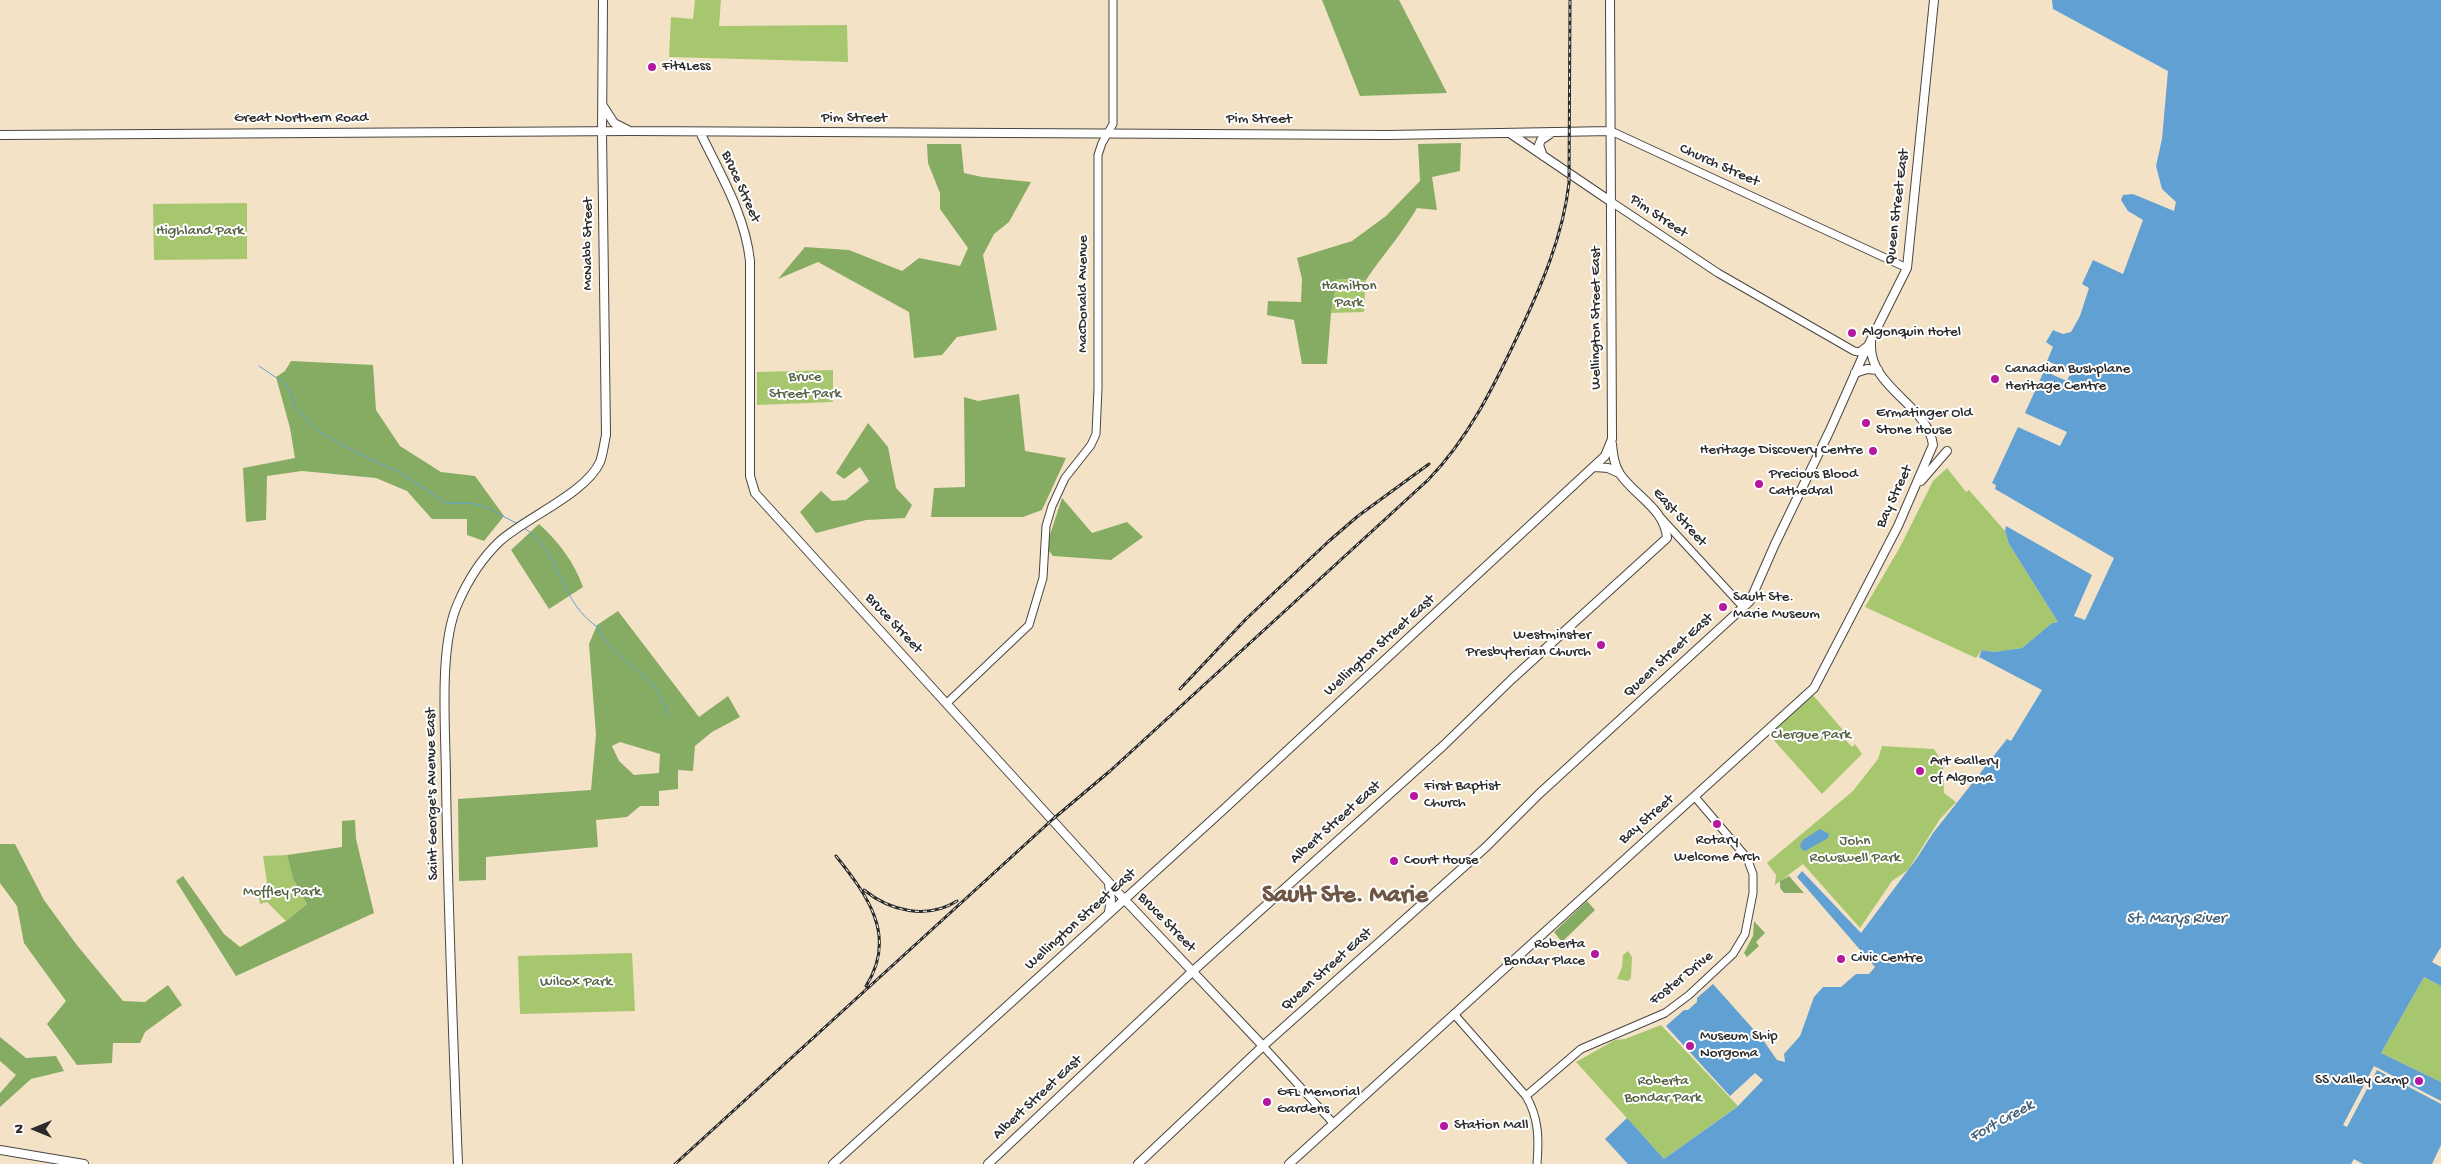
<!DOCTYPE html>
<style>
body{margin:0}
#map{position:relative;width:2441px;height:1164px;overflow:hidden;background:#f4e2c7;font-family:"Gochi Hand",sans-serif}
canvas{display:block}
.north{position:absolute;left:10px;top:1104px;width:50px;height:50px;-webkit-text-stroke:4px #fff;paint-order:stroke;rotate:270deg;font-size:14px;font-weight:700;line-height:20px;text-align:center;color:#2b2b2b}
.north::after{content:'';display:block;margin:auto;width:18px;height:22px;background:#2b2b2b;clip-path:polygon(50% 0,100% 100%,50% 72%,0 100%)}
</style>
<div id="map">
<canvas width="2441" height="1164"></canvas>
<div class="north">N</div>
</div>
<script>
const g = document.querySelector('canvas').getContext('2d');
g.lineJoin = 'round';
function fillPath(path, color) { g.fillStyle = color; g.fill(path, 'evenodd'); }
function strokePath(path, color, width, dash) { g.strokeStyle = color; g.lineWidth = width; g.lineCap = dash ? 'butt' : 'round'; g.setLineDash(dash || []); g.stroke(path); }
function label(font, color, halo, rows, align = 'center') {
  g.font = font + ' "Gochi Hand",sans-serif'; g.lineWidth = 4; g.setLineDash([]); g.textBaseline = 'middle'; g.strokeStyle = halo; g.fillStyle = color; for (const [text, x, y, turn = 0] of rows) {
    g.save(); g.translate(x, y); g.rotate((+turn || 0) * Math.PI / 180); g.textAlign = isNaN(turn) ? turn : align; if (halo) g.strokeText(text, 0, 0); g.fillText(text, 0, 0); g.restore();
  }
}
const green = new Path2D(`
 M 695,0 L 721,0 L 719,26 L 847,25 L 848,62 L 669,57 L 671,17 L 693,19 Z
 M 247,203 L 247,259 L 154,260 L 153,204 Z
 M 1337,279 L 1366,280 L 1364,312 L 1331,313 Z
 M 833,370 L 833,402 L 757,405 L 757,372 Z
 M 1947,468 L 1966,492 L 1969,490 L 2005,531 L 2009,544 L 2058,622 L 2052,623 L 2022,648 L 1994,652 L 1982,650 L 1976,658 L 1865,607 L 1900,547 L 1933,481 Z
 M 1812,694 L 1843,730 L 1840,734 L 1852,747 L 1855,744 L 1862,754 L 1822,794 L 1769,735 Z
 M 1882,746 L 1934,749 L 1943,763 L 1944,793 L 1956,802 L 1940,819 L 1908,870 L 1892,881 L 1860,928 L 1803,864 L 1775,885 L 1776,875 L 1767,863 L 1853,791 L 1878,759 Z
 M 287,855 L 293,879 L 307,904 L 286,921 L 267,902 L 260,904 L 259,898 L 267,882 L 263,856 Z
 M 1628,951 L 1632,957 L 1631,978 L 1628,981 L 1617,979 L 1622,967 L 1623,955 Z
 M 632,953 L 635,1011 L 520,1014 L 518,956 Z
 M 2424,977 L 2441,986 L 2441,1082 L 2381,1053 Z
 M 1661,1025 L 1738,1106 L 1664,1159 L 1576,1062 L 1615,1040 L 1625,1039 Z`);
const forest = new Path2D(`
 M 1322,0 L 1399,0 L 1447,93 L 1360,96 Z
 M 1461,143 L 1460,171 L 1432,177 L 1437,210 L 1417,208 C 1402,234 1382,256 1366,280 L 1337,279 L 1331,313 L 1327,364 L 1302,364 L 1294,320 L 1267,315 L 1268,301 L 1301,302 L 1302,279 L 1297,258 L 1352,241 L 1386,216 L 1420,181 L 1418,144 Z
 M 927,144 L 961,144 L 964,173 L 982,177 L 1031,182 L 1009,222 L 994,234 L 983,255 L 997,330 L 957,337 L 942,355 L 914,358 L 909,312 L 818,262 L 778,279 L 805,247 L 849,250 L 902,271 L 919,258 L 960,266 L 968,248 L 940,209 L 940,193 L 928,163 Z
 M 291,361 L 373,365 L 376,410 L 400,446 L 441,472 L 475,476 L 504,516 L 484,541 L 467,535 L 467,519 L 432,519 L 407,491 L 376,478 L 302,471 L 267,476 L 266,520 L 246,522 L 243,468 L 295,458 L 290,428 L 276,377 L 285,371 Z
 M 1019,394 L 1025,451 L 1066,458 L 1042,510 L 1023,517 L 931,517 L 934,488 L 965,487 L 964,397 L 978,401 Z
 M 868,423 L 888,447 L 896,488 L 912,505 L 905,518 L 866,520 L 816,533 L 800,512 L 821,491 L 832,501 L 846,500 L 869,481 L 860,467 L 844,479 L 836,473 Z
 M 1062,498 L 1092,533 L 1127,522 L 1143,537 L 1111,560 L 1053,556 L 1046,547 Z
 M 539,524 C 559,542 574,562 583,587 L 549,609 L 511,550 Z
 M 618,611 L 699,717 L 728,696 L 740,717 L 712,732 L 695,746 L 693,771 L 678,770 L 678,789 L 659,791 L 659,806 L 640,806 L 627,817 L 596,820 L 598,847 L 486,857 L 486,880 L 459,881 L 458,799 L 591,790 L 596,735 L 589,644 L 597,625 ZM 620,742 L 660,754 L 659,773 L 634,775 L 619,761 L 612,746 Z
 M 355,820 L 356,839 L 374,913 L 236,976 L 176,881 L 183,876 L 224,934 L 240,947 L 286,921 L 307,904 L 293,879 L 287,855 L 342,847 L 342,821 Z
 M 0,844 L 15,844 L 44,900 L 76,944 L 123,1001 L 145,1002 L 168,985 L 182,1005 L 145,1032 L 140,1043 L 113,1043 L 112,1063 L 77,1065 L 47,1024 L 66,1001 L 24,943 L 17,906 L 0,883 Z
 M 1789,876 L 1804,893 L 1784,893 L 1780,888 L 1780,881 Z
 M 1587,901 L 1595,910 L 1562,942 L 1554,932 Z
 M 1754,921 L 1765,933 L 1756,942 L 1759,946 L 1747,957 L 1744,953 L 1753,936 Z
 M 0,1037 L 26,1058 L 56,1056 L 64,1071 L 31,1079 L 0,1107 L 0,1093 L 16,1075 L 0,1061 Z`);
const water = new Path2D(`
 M 2052,0 L 2441,0 L 2441,947 L 2432,962 L 2441,967 L 2441,986 L 2424,977 L 2381,1053 L 2441,1082 L 2441,1145 L 2432,1164 L 2363,1164 L 2354,1159 L 2351,1164 L 1628,1164 L 1605,1139 L 1627,1118 L 1664,1159 L 1737,1107 L 1763,1080 L 1755,1073 L 1730,1096 L 1666,1026 L 1684,1010 L 1688,1010 L 1697,1002 L 1697,998 L 1713,984 L 1763,1040 L 1777,1060 L 1785,1062 L 1784,1054 L 1800,1036 L 1814,997 L 1823,987 L 1841,987 L 1856,974 L 1869,974 L 1875,967 L 1797,877 L 1802,871 L 1861,933 L 1917,858 L 1933,833 L 2007,739 L 2011,741 L 2042,690 L 1979,657 L 1982,650 L 1994,652 L 2022,648 L 2052,623 L 2058,622 L 2009,544 L 2005,531 L 2006,526 L 2092,575 L 2074,616 L 2085,620 L 2114,558 L 1995,489 L 1996,485 L 1992,483 L 2018,427 L 2060,446 L 2067,432 L 2025,413 L 2044,371 L 2067,381 L 2071,371 L 2047,361 L 2053,347 L 2046,342 L 2053,330 L 2063,334 L 2071,332 L 2080,316 L 2089,288 L 2082,284 L 2093,260 L 2123,274 L 2143,220 L 2128,211 L 2121,200 L 2123,195 L 2133,194 L 2174,211 L 2176,202 L 2162,189 L 2156,166 L 2162,139 L 2168,71 L 2053,9 Z
 M 1820,829 L 1829,834 L 1828,838 L 1805,851 L 1802,850 L 1800,845 L 1803,840 Z`);
const pier = new Path2D(`
 M 2374,1066 L 2441,1101 L 2441,1104 L 2377,1070 L 2347,1127 L 2343,1125 Z`);
const stream = new Path2D(`
 M 259,366 L 284,383 L 290,392 L 296,408 L 310,424 L 321,433 L 357,453 L 399,472 L 447,503 L 471,503 L 485,507 L 518,524
 M 524,528 C 560,550 560,604 599,628 C 601,643 639,670 650,682 C 660,692 664,705 669,717`);
const tertiary = new Path2D(`
 M 1611,131 L 1907,268
 M 1610,201 L 1718,273 L 1854,351 L 1859,352 L 1867,346
 M 1662,519 L 1743,607
 M 947,703 L 1029,625 L 1043,578 L 1046,526 L 1052,506 L 1065,478 L 1091,445 L 1096,434 L 1098,388 L 1098,155 L 1102,143 L 1113,124 L 1113,0
 M 1454,1014 L 1526,1096 C 1539,1118 1539,1139 1537,1164
 M 1263,1046 L 1334,1124
 M 1526,1096 L 1581,1049 L 1665,1013 L 1689,995 L 1733,954 L 1745,934 L 1753,893 L 1753,874 L 1747,858 L 1695,797`);
const secondary = new Path2D(`
 M 603,106 L 614,123 L 628,130
 M 700,132 C 720,174 745,214 750,261 L 750,476 L 755,493 L 1124,899 L 1263,1046
 M 1511,134 L 1610,201
 M 0,135 L 630,131 L 1388,135 L 1611,131
 M 1543,156 L 1539,145 L 1541,140 L 1550,134
 M 1855,373 L 1867,369 L 1878,370
 M 1595,467 L 1608,468 L 1619,473
 M 1921,481 L 1947,451
 M 1109,912 L 1111,900 L 1109,884
 M 0,1150 L 84,1164
 M 458,1164 C 453,1036 448,909 446,781 C 446,732 438,647 458,603 C 468,580 482,558 500,541 C 527,517 586,493 600,462 C 603,454 604,444 606,435 L 602,132 L 603,0
 M 833,1164 L 1223,810 L 1605,456 L 1612,439 L 1610,0
 M 988,1164 L 1193,971 L 1444,745 L 1512,679 L 1667,538 C 1665,509 1635,496 1620,474 C 1614,465 1613,454 1612,444
 M 1138,1164 L 1263,1046 L 1486,847 L 1539,794 L 1750,601 L 1775,544 L 1830,430 L 1862,358 L 1907,268 L 1934,0
 M 1289,1164 L 1814,688 L 1898,526 L 1933,445 C 1928,405 1868,387 1871,343`);
const rail = new Path2D(`
 M 1180,689 L 1246,619 L 1329,541 L 1358,516 L 1429,464
 M 836,856 C 867,895 898,936 866,986
 M 864,890 C 890,911 927,920 957,901
 M 675,1164 L 1053,819 L 1110,771 L 1428,480 C 1468,439 1494,386 1518,335 C 1541,287 1563,236 1569,183 L 1570,0`);
const markers = [
 [652,67,5,"#b5179e"],
 [1852,333,5,"#b5179e"],
 [1995,379,5,"#b5179e"],
 [1866,423,5,"#b5179e"],
 [1873,451,5,"#b5179e"],
 [1759,484,5,"#b5179e"],
 [1723,607,5,"#b5179e"],
 [1601,645,5,"#b5179e"],
 [1920,771,5,"#b5179e"],
 [1414,796,5,"#b5179e"],
 [1717,824,5,"#b5179e"],
 [1394,861,5,"#b5179e"],
 [1595,954,5,"#b5179e"],
 [1841,959,5,"#b5179e"],
 [1690,1046,5,"#b5179e"],
 [2419,1081,5,"#b5179e"],
 [1267,1102,5,"#b5179e"],
 [1444,1126,5,"#b5179e"]
];
const poiNames = [
 ["Fit4Less",662,67],
 ["Algonquin Hotel",1862,333],
 ["Canadian Bushplane",2005,370],
 ["Heritage Centre",2005,387],
 ["Ermatinger Old",1876,414],
 ["Stone House",1876,431],
 ["Heritage Discovery Centre",1863,451,"right"],
 ["Precious Blood",1769,475],
 ["Cathedral",1769,492],
 ["Sault Ste.",1733,598],
 ["Marie Museum",1733,615],
 ["Westminster",1591,636,"right"],
 ["Presbyterian Church",1591,653,"right"],
 ["Art Gallery",1930,762],
 ["of Algoma",1930,779],
 ["First Baptist",1424,787],
 ["Church",1424,804],
 ["Rotary",1717,841,"center"],
 ["Welcome Arch",1717,858,"center"],
 ["Court House",1404,861],
 ["Roberta",1585,945,"right"],
 ["Bondar Place",1585,962,"right"],
 ["Civic Centre",1851,959],
 ["Museum Ship",1700,1037],
 ["Norgoma",1700,1054],
 ["SS Valley Camp",2409,1081,"right"],
 ["GFL Memorial",1277,1093],
 ["Gardens",1277,1110],
 ["Station Mall",1454,1126]
];
const streetNames = [
 ["Great Northern Road",301,119],
 ["Pim Street",854,119],
 ["Pim Street",1259,120],
 ["Church Street",1719,166,24],
 ["Bruce Street",740,187,66],
 ["Queen Street East",1898,207,-83],
 ["Pim Street",1658,217,34],
 ["McNabb Street",589,244,-90],
 ["MacDonald Avenue",1084,294,-90],
 ["Wellington Street East",1597,318,-90],
 ["Bay Street",1895,497,-65],
 ["East Street",1679,518,48],
 ["Bruce Street",893,624,47],
 ["Wellington Street East",1380,646,-42],
 ["Queen Street East",1669,656,-43],
 ["Saint George's Avenue East",433,794,-91],
 ["Bay Street",1647,820,-41],
 ["Albert Street East",1336,823,-42],
 ["Wellington Street East",1081,920,-42],
 ["Bruce Street",1166,923,46],
 ["Queen Street East",1327,970,-42],
 ["Foster Drive",1682,979,-39],
 ["Albert Street East",1038,1098,-43]
];
const parkNames = [
 ["Highland Park",200,232],
 ["Hamilton",1349,287],
 ["Park",1349,304],
 ["Bruce",805,378],
 ["Street Park",805,395],
 ["Clergue Park",1811,736],
 ["John",1855,842],
 ["Rowswell Park",1855,859],
 ["Moffley Park",282,893],
 ["Wilcox Park",576,983],
 ["Roberta",1663,1082],
 ["Bondar Park",1663,1099]
];
const waterNames = [
 ["St. Marys River",2176,920],
 ["Fort Creek",2002,1122,-29]
];
const townNames = [
 ["Sault Ste. Marie",1345,897]
];
fillPath(green, '#a7c76f');
fillPath(forest, '#85ac62');
fillPath(water, '#61a0d3');
fillPath(pier, '#f4e2c7');
strokePath(stream, '#61a0d3', 1);
strokePath(tertiary, '#494642', 9);
strokePath(secondary, '#494642', 10);
strokePath(tertiary, '#fff', 7);
strokePath(secondary, '#fff', 8);
strokePath(rail, '#2b2b2b', 3);
strokePath(rail, '#fff', 1, [4]);
for (const [x, y, r, color] of markers) { const dot = new Path2D(); dot.arc(x, y, r, 0, 2 * Math.PI); g.fillStyle = color; g.fill(dot); strokePath(dot, '#fff', 2); }
label('15px', '#2b2b2b', '#fff', poiNames, 'left');
label('15px', '#2b2b2b', '#fff', streetNames);
label('15px', '#566243', '#fff', parkNames);
label('italic 16px', '#436077', '#fff', waterNames);
label('bold 25px', '#6e5644', '#fff', townNames);
</script>
